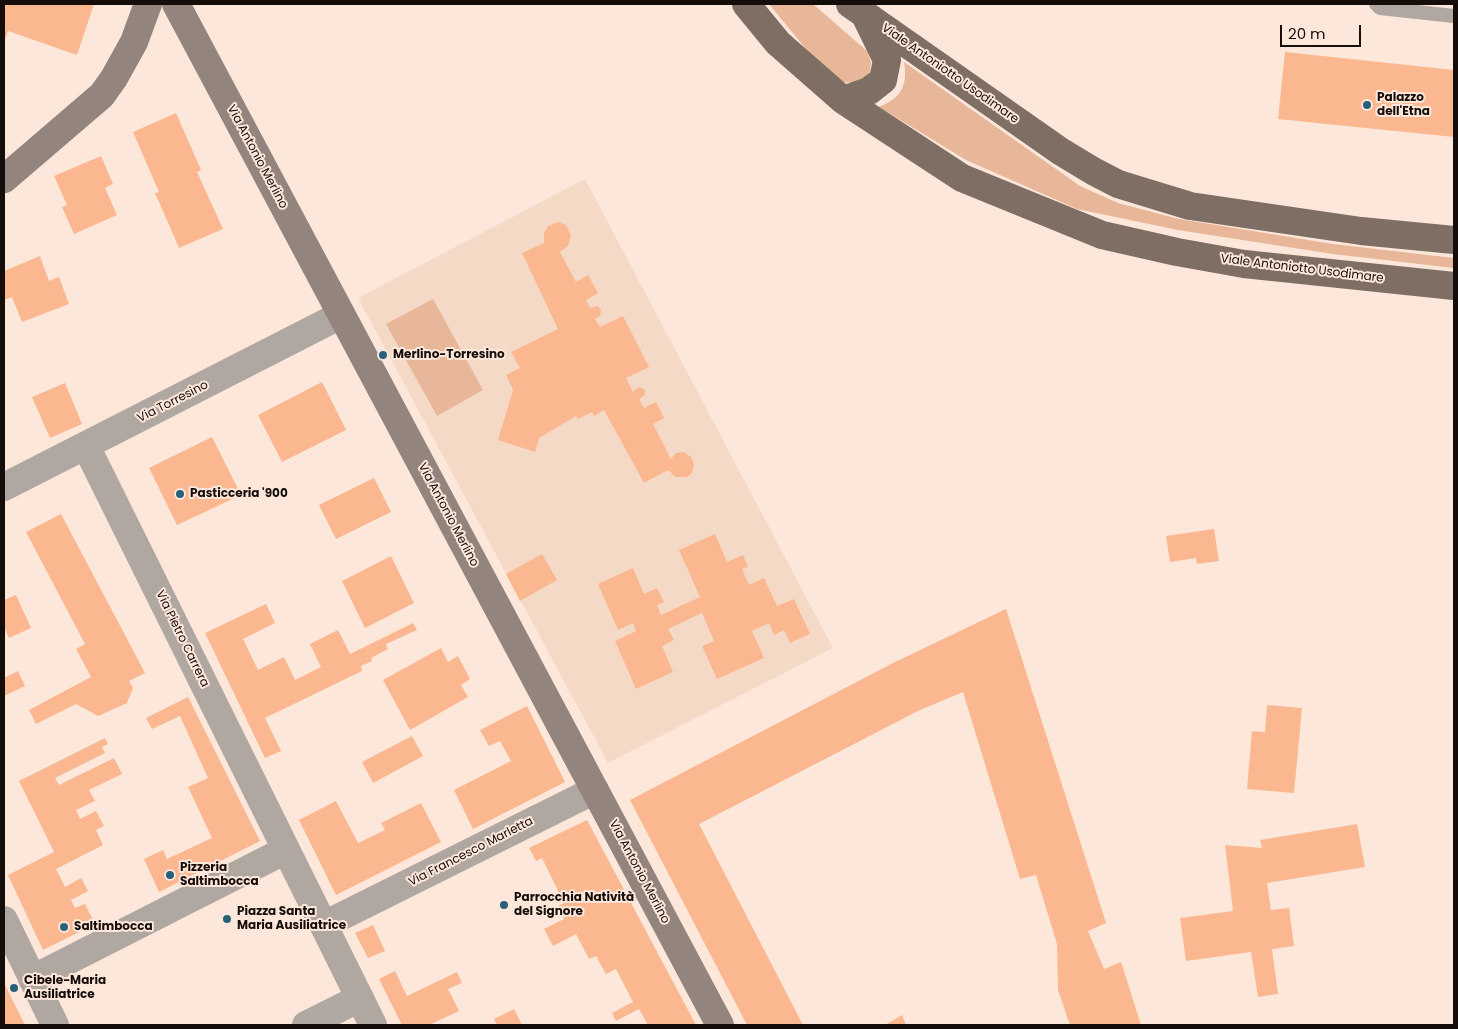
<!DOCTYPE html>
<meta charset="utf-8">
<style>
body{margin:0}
#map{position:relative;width:1458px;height:1029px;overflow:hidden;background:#fde7da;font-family:Poppins,sans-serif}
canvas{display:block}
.frame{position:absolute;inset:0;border:5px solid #140d09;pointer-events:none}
.scale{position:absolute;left:1280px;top:25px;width:81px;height:22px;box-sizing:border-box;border:2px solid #140d09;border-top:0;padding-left:6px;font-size:15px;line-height:18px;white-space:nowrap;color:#140d09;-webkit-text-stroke:4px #fde7da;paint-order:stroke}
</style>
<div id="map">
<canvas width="1458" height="1029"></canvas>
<div class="frame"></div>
<div class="scale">20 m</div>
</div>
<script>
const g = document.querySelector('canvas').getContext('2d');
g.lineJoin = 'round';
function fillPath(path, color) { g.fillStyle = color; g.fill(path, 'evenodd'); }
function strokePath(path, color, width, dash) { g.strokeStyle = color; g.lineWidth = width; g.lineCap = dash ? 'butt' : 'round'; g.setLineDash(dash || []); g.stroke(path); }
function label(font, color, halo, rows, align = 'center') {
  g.font = font + ' Poppins,sans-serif'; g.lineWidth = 4; g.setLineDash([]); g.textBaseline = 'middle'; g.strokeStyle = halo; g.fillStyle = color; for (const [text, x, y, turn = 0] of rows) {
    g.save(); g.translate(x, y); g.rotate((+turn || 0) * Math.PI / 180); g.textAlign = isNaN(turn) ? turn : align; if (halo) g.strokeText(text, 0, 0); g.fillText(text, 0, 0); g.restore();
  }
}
const built = new Path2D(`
 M 585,179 L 833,648 L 608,763 L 358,298 Z`);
const green = new Path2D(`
 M 769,4 L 813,4 L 867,51 L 871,62 L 870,71 L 865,78 L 855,83 L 842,82 L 806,49 Z
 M 904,62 L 1080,186 L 1118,203 L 1179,219 L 1333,244 L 1454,258 L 1454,268 L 1333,254 L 1178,230 L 1077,209 L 966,160 L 879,107 C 901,98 908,86 904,62 Z
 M 433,299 L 483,390 L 437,416 L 386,324 Z`);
const building = new Path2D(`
 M 4,4 L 94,4 L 77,55 L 8,31 L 4,42 Z
 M 1285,52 L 1454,70 L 1454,137 L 1278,119 Z
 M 176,113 L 201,170 L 197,172 L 223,229 L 179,248 L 155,193 L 159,192 L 133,132 Z
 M 101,156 L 113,184 L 105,188 L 117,215 L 74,234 L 62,207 L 67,205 L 54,176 Z
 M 558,222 L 566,225 L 571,236 L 568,246 L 560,252 L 576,282 L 588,275 L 598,293 L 586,300 L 590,308 L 598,306 L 601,310 L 600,316 L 595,319 L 600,327 L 623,316 L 649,367 L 626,378 L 633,392 L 639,387 L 645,390 L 645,395 L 639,399 L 644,408 L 656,402 L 664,418 L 653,424 L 671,459 L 676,453 L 684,452 L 691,457 L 694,464 L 692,473 L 687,477 L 676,477 L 668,470 L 644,483 L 604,410 L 594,416 L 592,412 L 578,419 L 576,416 L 539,438 L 535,452 L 498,440 L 513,390 L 506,375 L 520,368 L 511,352 L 558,329 L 522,253 L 544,243 L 544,233 L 548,226 Z
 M 40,256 L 49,281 L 59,277 L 69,304 L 22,322 L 12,297 L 4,300 L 4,271 Z
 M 322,382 L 346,430 L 282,462 L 258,415 Z
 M 65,383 L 82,424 L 50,438 L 32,397 Z
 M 212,437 L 241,495 L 177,525 L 149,468 Z
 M 374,478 L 391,512 L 336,539 L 319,505 Z
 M 61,514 L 145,673 L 129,681 L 133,688 L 127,703 L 98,716 L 76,704 L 36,724 L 29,710 L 91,677 L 76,649 L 85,644 L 26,532 Z
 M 1214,529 L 1219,561 L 1197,564 L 1196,558 L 1170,562 L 1166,536 Z
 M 715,534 L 727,562 L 743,555 L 748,567 L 742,569 L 749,585 L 764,578 L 777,606 L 794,599 L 810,634 L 790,643 L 784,630 L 774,635 L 769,623 L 752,631 L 764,658 L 717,679 L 702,646 L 714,641 L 702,613 L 668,629 L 674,640 L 662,646 L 673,672 L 636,689 L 615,641 L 636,631 L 633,623 L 618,630 L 598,584 L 633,568 L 644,594 L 657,588 L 664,602 L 657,605 L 661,615 L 700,597 L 679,550 Z
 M 542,554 L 557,580 L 520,601 L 506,574 Z
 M 391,556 L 414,603 L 365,628 L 342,581 Z
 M 16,595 L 31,628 L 9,638 L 4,627 L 4,600 Z
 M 266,604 L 275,623 L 243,639 L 258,670 L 284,657 L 295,680 L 321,667 L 310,644 L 338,630 L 350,654 L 413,623 L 417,630 L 386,644 L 388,649 L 371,658 L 372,661 L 361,666 L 362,671 L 265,718 L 281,751 L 265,758 L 205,633 Z
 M 1006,609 L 1106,923 L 1088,931 L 1104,969 L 1121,962 L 1141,1025 L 1070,1025 L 1058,990 L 1057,944 L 1036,875 L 1020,879 L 963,692 L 920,710 L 699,824 L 803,1025 L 747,1025 L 630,800 L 895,662 Z
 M 441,648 L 448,662 L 458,656 L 470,679 L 461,685 L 468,697 L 410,730 L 383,680 Z
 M 18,671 L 25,686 L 4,696 L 4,678 Z
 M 188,697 L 260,841 L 159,892 L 144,859 L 163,850 L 167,859 L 212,838 L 188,787 L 208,778 L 180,716 L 152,729 L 146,718 Z
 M 1267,705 L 1302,708 L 1294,793 L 1247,789 L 1252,731 L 1265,732 Z
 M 527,706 L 565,782 L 473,829 L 454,790 L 511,761 L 500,741 L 489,746 L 480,730 Z
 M 412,736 L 423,756 L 373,783 L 362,762 Z
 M 105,738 L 108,744 L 102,747 L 105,753 L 55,778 L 59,785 L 114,758 L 122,774 L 89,790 L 95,801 L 76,810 L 80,819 L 96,811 L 104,826 L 96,830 L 103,845 L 56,869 L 65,887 L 81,878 L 88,891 L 71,900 L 75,908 L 85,904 L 95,924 L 43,950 L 8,875 L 54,852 L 19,781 Z
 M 336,801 L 358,843 L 385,830 L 381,823 L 421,803 L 441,842 L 336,895 L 299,820 Z
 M 587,820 L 656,950 L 696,1025 L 648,1025 L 639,1009 L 616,1021 L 612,1013 L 633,1002 L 616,969 L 606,974 L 596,956 L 589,959 L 576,934 L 553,946 L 544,929 L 564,919 L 558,906 L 564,903 L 542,858 L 536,861 L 529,848 Z
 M 1357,824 L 1365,867 L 1267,883 L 1271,910 L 1289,908 L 1294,946 L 1272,949 L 1278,994 L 1258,997 L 1251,952 L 1186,961 L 1180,918 L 1233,911 L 1225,845 L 1262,848 L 1260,840 Z
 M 373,925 L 385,951 L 368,958 L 355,933 Z
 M 395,971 L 407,996 L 457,972 L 462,983 L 448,989 L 459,1011 L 429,1025 L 402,1025 L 379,979 Z
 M 4,982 L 5,985 L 25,1025 L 4,1025 Z
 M 514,1009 L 522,1025 L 497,1025 L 494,1019 Z
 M 902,1015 L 906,1025 L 885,1025 Z`);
const service = new Path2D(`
 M 1376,4 L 1380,8 L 1454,16`);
const minor = new Path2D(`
 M 86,446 L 373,1025
 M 4,487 L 341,315
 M 324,925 L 595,790
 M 32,979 L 286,850
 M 306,1025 L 360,998`);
const tertiary = new Path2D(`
 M 4,920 L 55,1025`);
const secondary = new Path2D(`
 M 176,4 L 720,1025
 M 4,179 L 102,95 L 114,78 L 134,42 L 148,4`);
const primary = new Path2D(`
 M 746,4 L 778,43 L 843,100 L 962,178 L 1102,235 L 1177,252 L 1244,264 L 1454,286
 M 850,4 L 1060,151 L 1093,171 L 1118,184 L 1190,206 L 1361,231 L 1454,240
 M 843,100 L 869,91 L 883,80 L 887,60 L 866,17`);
const markers = [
 [1367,105,5,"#285f79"],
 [383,355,5,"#285f79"],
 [180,494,5,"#285f79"],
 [170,875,5,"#285f79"],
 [504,905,5,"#285f79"],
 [227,919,5,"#285f79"],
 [64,927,5,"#285f79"],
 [14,988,5,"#285f79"]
];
const streetNames = [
 ["Viale Antoniotto Usodimare",950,74,35],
 ["Via Antonio Merlino",257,157,62],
 ["Viale Antoniotto Usodimare",1302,269,7],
 ["Via Torresino",173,402,-27],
 ["Via Antonio Merlino",448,515,62],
 ["Via Pietro Carrera",182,639,64],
 ["Via Francesco Marletta",471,852,-27],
 ["Via Antonio Merlino",639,872,62]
];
const poiNames = [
 ["Palazzo",1377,98],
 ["dell'Etna",1377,112],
 ["Merlino-Torresino",393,355],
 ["Pasticceria '900",190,494],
 ["Pizzeria",180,868],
 ["Saltimbocca",180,882],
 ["Parrocchia Natività",514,898],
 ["del Signore",514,912],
 ["Piazza Santa",237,912],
 ["Maria Ausiliatrice",237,926],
 ["Saltimbocca",74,927],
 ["Cibele-Maria",24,981],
 ["Ausiliatrice",24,995]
];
fillPath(built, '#f5d9c7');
fillPath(green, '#e8b698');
fillPath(building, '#fbb890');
strokePath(service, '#b0a7a1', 14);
strokePath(minor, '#b0a7a1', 28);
strokePath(tertiary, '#b0a7a1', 28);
strokePath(secondary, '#93857e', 28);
strokePath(primary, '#7e6e64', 28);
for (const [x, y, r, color] of markers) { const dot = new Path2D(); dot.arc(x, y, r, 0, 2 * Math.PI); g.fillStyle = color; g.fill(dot); strokePath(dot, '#fde7da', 2); }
label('12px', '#140d09', '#fde7da', streetNames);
label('bold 12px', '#140d09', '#fde7da', poiNames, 'left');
</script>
